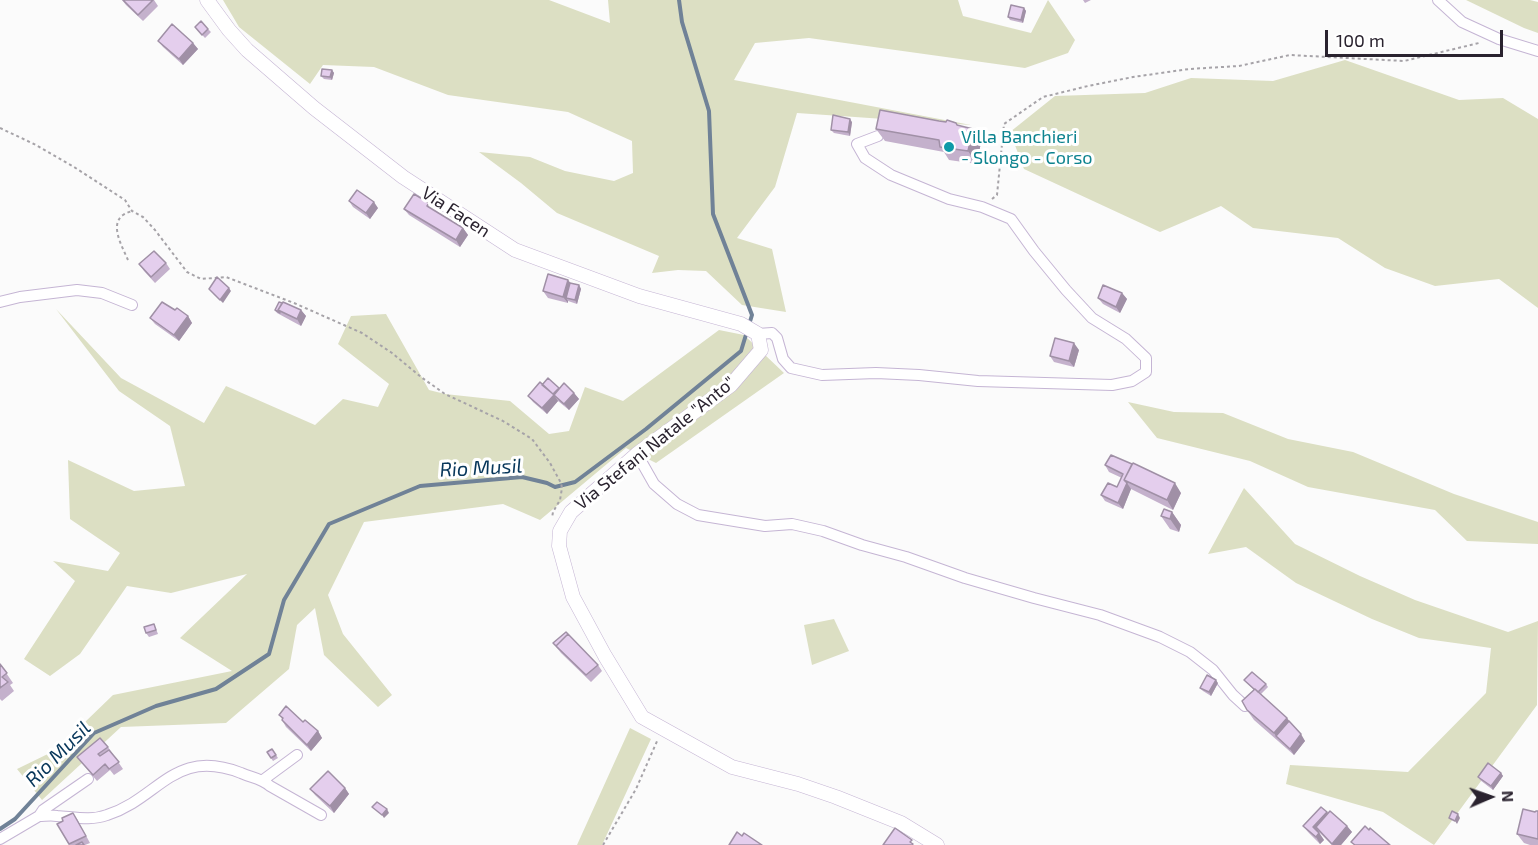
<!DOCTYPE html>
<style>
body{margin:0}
#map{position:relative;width:1538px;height:845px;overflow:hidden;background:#fbfbfb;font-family:"Exo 2",sans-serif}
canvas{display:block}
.north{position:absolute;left:1460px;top:767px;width:60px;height:60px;-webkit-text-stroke:4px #fff;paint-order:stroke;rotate:88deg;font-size:16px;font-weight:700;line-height:24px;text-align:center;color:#2a232f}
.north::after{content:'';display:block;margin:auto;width:21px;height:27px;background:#2a232f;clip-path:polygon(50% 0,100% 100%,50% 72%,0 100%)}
.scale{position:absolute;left:1325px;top:30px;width:178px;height:27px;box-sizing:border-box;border:3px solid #2a232f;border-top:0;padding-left:8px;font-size:18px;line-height:21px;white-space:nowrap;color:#2a232f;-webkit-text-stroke:4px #fff;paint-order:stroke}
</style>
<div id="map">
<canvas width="1538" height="845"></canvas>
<div class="north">N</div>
<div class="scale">100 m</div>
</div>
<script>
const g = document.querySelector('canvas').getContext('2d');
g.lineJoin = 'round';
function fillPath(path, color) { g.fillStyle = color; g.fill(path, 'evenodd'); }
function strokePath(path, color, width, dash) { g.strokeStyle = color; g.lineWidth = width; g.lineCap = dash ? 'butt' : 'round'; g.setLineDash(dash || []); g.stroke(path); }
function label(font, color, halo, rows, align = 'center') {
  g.font = font + ' "Exo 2",sans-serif'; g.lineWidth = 6; g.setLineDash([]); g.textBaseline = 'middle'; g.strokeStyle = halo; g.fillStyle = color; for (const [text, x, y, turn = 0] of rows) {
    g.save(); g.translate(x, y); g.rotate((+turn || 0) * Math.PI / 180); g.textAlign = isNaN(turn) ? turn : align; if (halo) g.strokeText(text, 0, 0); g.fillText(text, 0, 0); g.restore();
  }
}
const green = new Path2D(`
 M 223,0 L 549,0 L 610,23 L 608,0 L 958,0 L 963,16 L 1031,33 L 1048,0 L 1075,40 L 1068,53 L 1025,68 L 809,38 L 755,43 L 734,80 L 971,125 L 797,113 L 775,187 L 737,238 L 772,249 L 786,312 L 742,305 L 706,271 L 678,270 L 652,273 L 659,256 L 557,213 L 521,183 L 479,152 L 530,157 L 565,171 L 614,181 L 633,173 L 632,141 L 568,112 L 448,95 L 374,67 L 323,65 L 310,84 L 239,27 Z
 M 1466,0 L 1530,0 L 1538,2 L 1538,33 L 1524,28 Z
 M 1345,60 L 1459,100 L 1503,98 L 1538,119 L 1538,308 L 1499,279 L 1435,286 L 1385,268 L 1338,238 L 1253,228 L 1221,206 L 1160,232 L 1024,169 L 1010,132 L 1055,96 L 1145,93 L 1191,78 L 1273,81 Z
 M 56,309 L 121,378 L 204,423 L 226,386 L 315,425 L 343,399 L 378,407 L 389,384 L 338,344 L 351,316 L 386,314 L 429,390 L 445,394 L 510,401 L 549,434 L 569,431 L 585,387 L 623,401 L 719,330 L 744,335 L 784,373 L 656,463 L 626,448 L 540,520 L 503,504 L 364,522 L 328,595 L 343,634 L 392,695 L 378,707 L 324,655 L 315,608 L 297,625 L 289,669 L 226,723 L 121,727 L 42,800 L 17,769 L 56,750 L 113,695 L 232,671 L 180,638 L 247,574 L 171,593 L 127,586 L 80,654 L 50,676 L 24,659 L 75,581 L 53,561 L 108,571 L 120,553 L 70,519 L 68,460 L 134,491 L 185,486 L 170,426 L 119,391 Z
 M 1128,402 L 1174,412 L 1223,413 L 1288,439 L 1353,452 L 1454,494 L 1538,522 L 1538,544 L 1467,541 L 1435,510 L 1308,487 L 1250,461 L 1157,438 Z
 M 1244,488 L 1295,544 L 1360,576 L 1415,600 L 1508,632 L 1538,621 L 1537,705 L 1434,845 L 1383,812 L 1286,784 L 1290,765 L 1408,772 L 1486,693 L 1491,648 L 1419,638 L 1372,619 L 1296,583 L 1246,547 L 1208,554 Z
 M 834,619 L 849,651 L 812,665 L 804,625 Z
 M 630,728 L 651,739 L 602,845 L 577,845 Z`);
const stream = new Path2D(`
 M 0,829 L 15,819 L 94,733 L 156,706 L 216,689 L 269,654 L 284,600 L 329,524 L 420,486 L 522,477 L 547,483 L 555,487 L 575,482 L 646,429 L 741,351 L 752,315 L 713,214 L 709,111 L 682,22 L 679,0`);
const path = new Path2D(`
 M 0,128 L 34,144 L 74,167 L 125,200 L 132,211 L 143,217 L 155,230 L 187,272 L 201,279 L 226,277 L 294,303 L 362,333 L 392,353 L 421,377 L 445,394 L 503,421 L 532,439 L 550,463 L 561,483 L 562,488 L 560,500 L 553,512 L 552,518
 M 992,199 L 997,195 L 1004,124 L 1043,97 L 1088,86 L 1133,77 L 1189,69 L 1239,66 L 1290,55 L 1404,61 L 1479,43
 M 128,260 C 123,248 109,225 123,215 C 126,213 129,212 132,211
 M 603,845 L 636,789 L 658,739`);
const minor = new Path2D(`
 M 1438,0 L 1462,22 L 1499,39 L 1538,51
 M 0,302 L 20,297 L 77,290 L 102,293 L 132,305
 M 758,334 L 772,333 L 777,338 L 783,359 L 791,368 L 822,375 L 876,373 L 919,375 L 978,381 L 1112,385 L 1132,381 L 1146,372 L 1146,358 L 1126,339 L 1092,318 L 1066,290 L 1034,251 L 1011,219 L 982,207 L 949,199 L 891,175 L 865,158 L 857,144 L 878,136
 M 637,454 L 654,484 L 677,504 L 698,515 L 765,526 L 792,524 L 823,531 L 862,545 L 906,557 L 965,578 L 1034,598 L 1100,615 L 1160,637 L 1190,652 L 1213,670 L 1233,695 L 1245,706
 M 263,780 L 297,755
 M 39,816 C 45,816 51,815 57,816 C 74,817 91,821 107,815 C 160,798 174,747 241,773 C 252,778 261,778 270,786 L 321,815
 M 0,839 L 39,816 L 43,810 L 88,779`);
const tertiary = new Path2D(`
 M 207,0 L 229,30 L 247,50 L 314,108 L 403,177 L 515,250 L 639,296 L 741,324 L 758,334 L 761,350 L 731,385 L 637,454 L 571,512 L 560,531 L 559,546 L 573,597 L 605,656 L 642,717 L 732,767 L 798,784 L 836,797 L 901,823 L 937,845`);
const wall = new Path2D(`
 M 122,0 L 154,0 L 158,6 L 143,21 L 126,5 Z
 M 1083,0 L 1091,0 L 1085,3 Z
 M 1024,8 L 1026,11 L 1023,23 L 1010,20 L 1008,17 Z
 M 195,27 L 208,29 L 211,32 L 205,38 Z
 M 158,41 L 193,43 L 198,49 L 183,65 L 163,47 Z
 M 332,70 L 334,73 L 332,80 L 324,79 L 321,76 Z
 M 939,121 L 956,123 L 959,126 L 981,142 L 977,164 L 949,160 L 944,152 L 885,141 L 876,129 Z
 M 852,122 L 850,136 L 834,133 L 831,130 Z
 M 349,201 L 378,208 L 370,219 L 353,207 Z
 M 404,209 L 434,210 L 463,228 L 468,235 L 460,247 L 409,215 Z
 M 166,263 L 170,269 L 155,283 L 144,271 L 139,264 Z
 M 568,280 L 570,283 L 579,285 L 581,289 L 577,304 L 568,301 L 568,303 L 548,298 L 543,291 Z
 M 1122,293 L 1127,299 L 1120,313 L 1103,304 L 1098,298 Z
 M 175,310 L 188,316 L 192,323 L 179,341 L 155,324 L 150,318 Z
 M 275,310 L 301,310 L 306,316 L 301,326 L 277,313 Z
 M 1079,350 L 1074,367 L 1054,362 L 1050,356 Z
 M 542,385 L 574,393 L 579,399 L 569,410 L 558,401 L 555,397 L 558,401 L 547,414 L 533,402 L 528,396 Z
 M 1105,465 L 1181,493 L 1173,510 L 1131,489 L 1123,509 L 1105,501 L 1101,495 L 1117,487 L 1122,478 L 1109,472 Z
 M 1172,512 L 1181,525 L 1179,532 L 1170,529 L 1161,516 Z
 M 154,624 L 158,634 L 149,637 L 146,633 Z
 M 553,643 L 598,665 L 602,671 L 591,682 L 561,653 Z
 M 0,664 L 13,683 L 10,685 L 14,691 L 2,701 L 0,699 Z
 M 1244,680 L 1266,684 L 1268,687 L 1261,694 L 1287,718 L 1305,741 L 1294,755 L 1254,720 L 1247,710 L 1254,690 Z
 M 1218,683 L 1211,696 L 1203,691 L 1200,688 Z
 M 279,715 L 303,722 L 318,731 L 322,738 L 311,751 L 286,727 L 282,720 L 282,719 Z
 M 108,747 L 123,769 L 114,775 L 110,770 L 97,781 L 77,757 Z
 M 272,749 L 278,758 L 273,761 L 271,758 Z
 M 1501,773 L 1503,776 L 1493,790 L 1480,780 L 1478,777 Z
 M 345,788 L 349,794 L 334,813 L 315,795 L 310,789 Z
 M 1538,811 L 1538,845 L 1530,845 L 1524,843 L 1517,834 L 1535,812 Z
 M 1328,814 L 1347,826 L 1352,832 L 1341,845 L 1332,845 L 1319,832 L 1324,840 L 1320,844 L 1308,832 L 1303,826 Z
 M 77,819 L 90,843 L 85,845 L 69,845 L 57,824 Z`);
const shadedWall = new Path2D(`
 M 1024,8 L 1026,11 L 1023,23 L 1021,20 Z
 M 193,43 L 198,49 L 183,65 L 179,59 Z
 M 332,70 L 334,73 L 332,80 L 330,77 Z
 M 850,119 L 852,122 L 850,136 L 848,132 Z
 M 973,129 L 981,142 L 977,164 L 968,151 Z
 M 374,202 L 378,208 L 370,219 L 366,213 Z
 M 463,228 L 468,235 L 460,247 L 456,240 Z
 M 568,280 L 573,286 L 566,298 L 568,301 L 568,303 L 563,297 Z
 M 579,285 L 581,289 L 577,304 L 575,300 Z
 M 229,288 L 231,291 L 223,303 L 220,300 Z
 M 1122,293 L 1127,299 L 1120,313 L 1116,307 Z
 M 301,310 L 306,316 L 301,326 L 297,319 Z
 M 188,316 L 192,323 L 179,341 L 174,335 Z
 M 1074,343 L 1079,350 L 1074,367 L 1069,361 Z
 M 574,393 L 579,399 L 569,410 L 564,404 Z
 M 554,395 L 558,401 L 547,414 L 542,408 Z
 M 1127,483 L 1131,489 L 1123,509 L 1118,503 Z
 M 1175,483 L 1181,493 L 1173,510 L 1167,500 Z
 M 1172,512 L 1181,525 L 1179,532 L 1170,519 Z
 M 1216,680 L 1218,683 L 1211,696 L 1209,692 Z
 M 1287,718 L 1294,728 L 1276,736 L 1274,733 Z
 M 318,731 L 322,738 L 311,751 L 307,745 Z
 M 1301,734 L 1305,741 L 1294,755 L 1290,749 Z
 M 1501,773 L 1503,776 L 1493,790 L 1491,786 Z
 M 345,788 L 349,794 L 334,813 L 330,806 Z
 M 387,809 L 389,813 L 384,818 L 382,815 Z
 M 1327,812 L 1331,819 L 1316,827 L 1319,832 L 1317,834 L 1313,827 Z
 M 1458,814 L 1460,818 L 1457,824 L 1455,821 Z
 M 1347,826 L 1352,832 L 1341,845 L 1333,845 L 1332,844 Z
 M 1319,833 L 1324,840 L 1320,844 L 1316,837 Z`);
const building = new Path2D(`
 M 123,0 L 153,0 L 138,15 Z
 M 1011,5 L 1024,8 L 1021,20 L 1008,17 Z
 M 201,21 L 208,29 L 202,35 L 195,27 Z
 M 172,24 L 193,43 L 179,59 L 158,41 Z
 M 322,69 L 332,70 L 330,77 L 321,76 Z
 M 880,110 L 939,121 L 946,122 L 947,120 L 956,123 L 957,125 L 973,129 L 968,151 L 940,147 L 939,140 L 876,129 Z
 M 833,115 L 850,119 L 848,132 L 831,130 Z
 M 357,190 L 374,202 L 366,213 L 349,201 Z
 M 414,194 L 429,203 L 427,206 L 463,228 L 456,240 L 404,209 Z
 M 154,251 L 166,263 L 151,277 L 139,264 Z
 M 548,274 L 568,280 L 563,297 L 543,291 Z
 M 217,277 L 229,288 L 220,300 L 209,289 Z
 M 570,283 L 579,285 L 575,300 L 566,298 Z
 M 1103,285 L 1122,293 L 1116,307 L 1098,298 Z
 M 162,302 L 175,310 L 177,308 L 188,316 L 174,335 L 150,318 Z
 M 279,302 L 282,303 L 278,310 L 280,313 L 275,310 Z
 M 283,302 L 301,310 L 297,319 L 278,310 Z
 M 1055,338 L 1074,343 L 1069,361 L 1050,356 Z
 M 548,378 L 559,388 L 553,394 L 542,385 Z
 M 540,382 L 554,395 L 542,408 L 528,396 Z
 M 564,383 L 574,393 L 564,404 L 554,395 Z
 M 1111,455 L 1132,464 L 1124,480 L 1127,483 L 1118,503 L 1101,495 L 1108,483 L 1117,487 L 1123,474 L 1105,465 Z
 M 1133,463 L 1175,483 L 1167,500 L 1124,480 Z
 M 1164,509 L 1172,512 L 1170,519 L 1161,516 Z
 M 154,624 L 156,630 L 146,633 L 144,627 Z
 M 566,632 L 568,634 L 556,646 L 559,649 L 553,643 Z
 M 568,634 L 598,665 L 586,675 L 556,646 Z
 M 0,664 L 7,673 L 2,677 L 8,682 L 0,688 Z
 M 1252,672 L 1266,684 L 1258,692 L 1255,689 L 1254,689 L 1244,680 Z
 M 1207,675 L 1216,680 L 1209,692 L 1200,688 Z
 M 1255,689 L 1287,718 L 1274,733 L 1247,710 L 1242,701 Z
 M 286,706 L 303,722 L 305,720 L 318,731 L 307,745 L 282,720 L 283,718 L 279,715 Z
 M 1289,721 L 1301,734 L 1290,749 L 1276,736 Z
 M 100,738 L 108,747 L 98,754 L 100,756 L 109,750 L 119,762 L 109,769 L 105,764 L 93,775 L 77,757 Z
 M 272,749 L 276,755 L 271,758 L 267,752 Z
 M 1488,763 L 1501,773 L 1491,786 L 1478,777 Z
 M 328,771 L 345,788 L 330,806 L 310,789 Z
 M 377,802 L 387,809 L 382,815 L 372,807 Z
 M 1321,807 L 1327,812 L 1313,827 L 1319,833 L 1316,837 L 1303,826 Z
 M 1523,809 L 1535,812 L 1536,811 L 1538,811 L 1538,839 L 1517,834 Z
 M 1330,811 L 1347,826 L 1332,844 L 1316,827 Z
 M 1452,811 L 1458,814 L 1455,821 L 1449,818 Z
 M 73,813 L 86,836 L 69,844 L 57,824 L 63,821 L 62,818 Z
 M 1365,826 L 1369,830 L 1370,828 L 1390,845 L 1355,845 L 1351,842 Z
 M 895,828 L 912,840 L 910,842 L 913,844 L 912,845 L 883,845 Z
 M 737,832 L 742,836 L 744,833 L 762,845 L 729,845 Z
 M 82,842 L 84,845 L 76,845 Z`);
const markers = [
 [949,147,6,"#0f9aa8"]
];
const cultureNames = [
 ["Villa Banchieri",961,137],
 ["- Slongo - Corso",961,158]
];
const streetNames = [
 ["Via Facen",456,212,33],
 ["Via Stefani Natale \"Anto\"",655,443,-39]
];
const waterNames = [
 ["Rio Musil",481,468,-3],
 ["Rio Musil",58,754,-45]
];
fillPath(green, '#dcdfc3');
strokePath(stream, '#708297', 4);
strokePath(minor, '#c5b5d4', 12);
strokePath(tertiary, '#c5b5d4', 15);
strokePath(path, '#a6a3a8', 2, [3, 3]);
strokePath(minor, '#fff', 10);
strokePath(tertiary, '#fff', 14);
fillPath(wall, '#c4b1cc');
fillPath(shadedWall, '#a090a6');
fillPath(building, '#e4ceed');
strokePath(building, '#a090a6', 1.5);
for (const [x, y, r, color] of markers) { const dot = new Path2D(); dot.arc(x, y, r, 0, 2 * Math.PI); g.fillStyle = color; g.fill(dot); strokePath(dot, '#fff', 2); }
label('18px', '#0d838f', '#fff', cultureNames, 'left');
label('18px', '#2a232f', '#fff', streetNames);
label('italic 20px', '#08375b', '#fff', waterNames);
</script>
